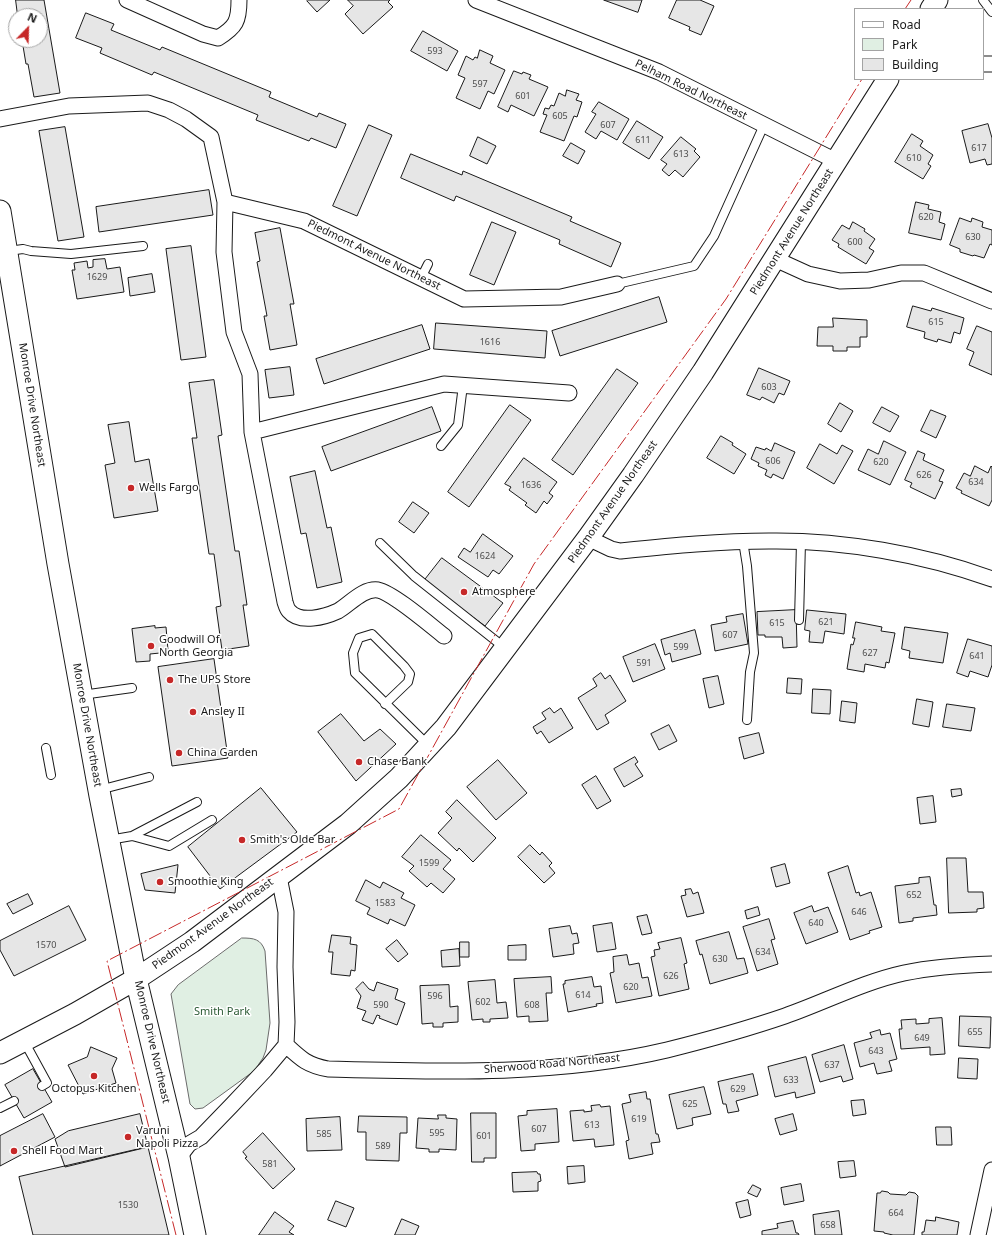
<!DOCTYPE html>
<style>
body{margin:0}
#map{position:relative;width:992px;height:1235px;overflow:hidden;background:#fff;font-family:"Noto Sans",sans-serif}
canvas{display:block}
.legend{position:absolute;left:854px;top:8px;width:130px;height:72px;box-sizing:border-box;background:#fff;border:1px solid #a3a3a3;margin:0;padding:5px 7px;list-style:none;font-size:12px;color:#1a1a1a}
.legend li{display:flex;align-items:center;gap:8px;height:20px}
.legend b{width:20px;border:1px solid #a3a3a3}
.north{position:absolute;left:8px;top:8px;width:40px;height:40px;box-sizing:border-box;background:#fff;border:1px solid #a3a3a3;border-radius:50%;rotate:23deg;font-size:11px;font-weight:700;line-height:16px;text-align:center;color:#1a1a1a}
.north::after{content:'';display:block;margin:auto;width:14px;height:18px;background:#c62828;clip-path:polygon(50% 0,100% 100%,50% 72%,0 100%)}
</style>
<div id="map">
<canvas width="992" height="1235"></canvas>
<ul class="legend">
<li><b style="height:5px;background:#fff"></b>Road</li>
<li><b style="height:11px;background:#e0efe3"></b>Park</li>
<li><b style="height:11px;background:#e6e6e6"></b>Building</li>
</ul>
<div class="north">N</div>
</div>
<script>
const g = document.querySelector('canvas').getContext('2d');
g.lineJoin = 'round';
function fillPath(path, color) { g.fillStyle = color; g.fill(path, 'evenodd'); }
function strokePath(path, color, width, dash) { g.strokeStyle = color; g.lineWidth = width; g.lineCap = dash ? 'butt' : 'round'; g.setLineDash(dash || []); g.stroke(path); }
function label(font, color, halo, rows, align = 'center') {
  g.font = font + ' "Noto Sans",sans-serif'; g.lineWidth = 3; g.setLineDash([]); g.textBaseline = 'middle'; g.strokeStyle = halo; g.fillStyle = color; for (const [text, x, y, turn = 0] of rows) {
    g.save(); g.translate(x, y); g.rotate((+turn || 0) * Math.PI / 180); g.textAlign = isNaN(turn) ? turn : align; if (halo) g.strokeText(text, 0, 0); g.fillText(text, 0, 0); g.restore();
  }
}
const green = new Path2D(`
 M 242,938 C 254,938 261,939 265,951 L 270,1023 L 266,1050 L 263,1058 L 254,1071 L 203,1108 L 195,1109 L 190,1104 L 171,994 L 178,985 Z`);
const building = new Path2D(`
 M 16,0 L 44,0 L 60,93 L 34,97 L 28,64 L 26,64 L 22,40 L 40,40 L 40,16 L 18,16 Z
 M 308,0 L 330,0 L 317,12 L 307,1 Z
 M 348,0 L 390,0 L 388,2 L 393,7 L 363,34 L 345,14 L 353,6 Z
 M 604,0 L 642,0 L 638,12 Z
 M 677,0 L 700,0 L 714,6 L 701,35 L 689,30 L 690,27 L 669,18 Z
 M 86,13 L 114,24 L 111,30 L 160,50 L 162,47 L 271,92 L 269,97 L 317,117 L 319,113 L 346,124 L 336,148 L 311,138 L 309,141 L 256,120 L 258,115 L 154,72 L 152,75 L 100,53 L 102,48 L 76,38 Z
 M 423,31 L 458,51 L 447,71 L 411,51 Z
 M 480,50 L 493,56 L 490,63 L 505,70 L 494,94 L 488,91 L 480,109 L 456,98 L 465,78 L 458,75 L 466,56 L 473,60 L 475,57 L 477,58 Z
 M 514,71 L 522,74 L 523,72 L 531,75 L 529,79 L 548,87 L 534,116 L 511,105 L 508,112 L 498,107 Z
 M 567,90 L 579,94 L 576,100 L 582,102 L 577,117 L 574,116 L 564,141 L 540,132 L 547,115 L 543,114 L 545,108 L 549,109 L 551,105 L 554,106 L 559,93 L 565,96 Z
 M 599,102 L 629,119 L 617,140 L 601,131 L 596,139 L 585,132 L 596,114 L 592,112 Z
 M 637,121 L 663,137 L 649,159 L 623,143 Z
 M 988,124 L 992,138 L 992,164 L 987,165 L 985,159 L 970,163 L 962,131 Z
 M 369,125 L 392,135 L 357,216 L 333,206 Z
 M 65,127 L 84,237 L 58,241 L 39,131 Z
 M 912,134 L 923,141 L 920,146 L 933,155 L 928,164 L 931,166 L 923,179 L 895,162 Z
 M 478,137 L 496,146 L 487,164 L 470,156 Z
 M 681,137 L 696,149 L 694,151 L 700,157 L 683,177 L 675,170 L 669,176 L 662,170 L 667,164 L 661,160 Z
 M 571,143 L 585,151 L 578,164 L 563,156 Z
 M 411,154 L 462,175 L 463,171 L 572,217 L 570,221 L 621,243 L 611,267 L 559,244 L 560,240 L 456,196 L 454,201 L 401,178 Z
 M 209,190 L 213,215 L 99,232 L 96,207 Z
 M 916,202 L 929,205 L 928,209 L 941,212 L 939,222 L 945,224 L 941,240 L 909,233 Z
 M 960,218 L 971,222 L 972,218 L 983,222 L 982,227 L 992,230 L 992,245 L 990,244 L 984,258 L 974,255 L 973,256 L 960,252 L 960,249 L 950,245 Z
 M 492,222 L 516,232 L 494,285 L 470,275 Z
 M 853,222 L 865,229 L 864,231 L 875,239 L 869,248 L 874,251 L 866,264 L 838,247 L 839,244 L 832,240 L 842,225 L 849,229 Z
 M 280,228 L 294,304 L 290,304 L 297,345 L 270,350 L 264,316 L 267,316 L 257,262 L 260,261 L 255,233 Z
 M 191,246 L 206,357 L 181,360 L 166,249 Z
 M 105,259 L 107,269 L 120,267 L 124,292 L 77,299 L 72,270 L 75,270 L 74,263 L 87,261 L 88,268 L 93,267 L 93,260 Z
 M 152,274 L 155,292 L 130,296 L 128,278 Z
 M 659,297 L 667,322 L 560,356 L 552,331 Z
 M 913,306 L 931,311 L 932,308 L 964,318 L 960,334 L 954,332 L 951,343 L 938,339 L 937,342 L 924,338 L 925,332 L 907,327 Z
 M 833,318 L 867,320 L 867,337 L 860,337 L 860,347 L 847,347 L 847,351 L 833,351 L 833,346 L 817,346 L 818,327 L 833,327 Z
 M 436,323 L 547,331 L 545,358 L 434,349 Z
 M 422,325 L 430,349 L 324,384 L 316,359 Z
 M 977,326 L 992,332 L 992,375 L 969,365 L 974,352 L 967,349 Z
 M 290,367 L 294,395 L 269,398 L 265,370 Z
 M 759,368 L 790,381 L 784,395 L 779,393 L 774,403 L 762,397 L 760,400 L 747,395 Z
 M 617,369 L 638,383 L 573,475 L 552,460 Z
 M 214,380 L 222,435 L 218,436 L 235,551 L 239,551 L 247,605 L 243,605 L 249,646 L 222,650 L 216,607 L 221,606 L 214,554 L 209,554 L 192,438 L 197,438 L 189,383 Z
 M 840,403 L 853,411 L 841,432 L 828,424 Z
 M 510,405 L 531,420 L 469,507 L 448,492 Z
 M 432,407 L 441,431 L 331,471 L 322,447 Z
 M 882,407 L 899,416 L 890,432 L 873,423 Z
 M 931,410 L 946,416 L 936,438 L 921,431 Z
 M 129,422 L 135,462 L 149,459 L 158,511 L 114,518 L 105,465 L 115,463 L 108,425 Z
 M 721,436 L 733,443 L 732,445 L 746,454 L 734,474 L 707,458 Z
 M 884,441 L 906,452 L 890,485 L 858,470 L 868,449 L 878,454 Z
 M 775,443 L 795,452 L 783,479 L 773,474 L 771,478 L 765,475 L 767,470 L 758,466 L 759,463 L 751,459 L 756,447 L 765,450 L 766,448 L 771,451 Z
 M 820,444 L 837,454 L 842,445 L 853,451 L 834,484 L 807,468 Z
 M 918,451 L 925,454 L 923,460 L 944,470 L 939,481 L 943,482 L 935,499 L 910,487 L 912,483 L 905,480 Z
 M 524,458 L 557,482 L 549,493 L 553,496 L 547,504 L 544,501 L 536,513 L 525,505 L 527,503 L 509,490 L 511,487 L 505,484 Z
 M 975,466 L 988,473 L 991,466 L 992,467 L 992,500 L 989,506 L 961,493 L 962,491 L 956,488 L 964,473 L 970,476 Z
 M 315,471 L 327,528 L 331,527 L 342,582 L 317,588 L 306,533 L 301,534 L 290,477 Z
 M 413,502 L 429,513 L 414,533 L 399,522 Z
 M 483,534 L 513,556 L 499,574 L 493,570 L 488,577 L 458,557 L 464,548 L 470,552 Z
 M 442,558 L 503,603 L 485,626 L 424,581 Z
 M 796,610 L 797,647 L 783,648 L 782,637 L 765,637 L 765,635 L 758,635 L 757,612 Z
 M 807,610 L 846,614 L 844,634 L 825,631 L 823,643 L 809,642 L 810,631 L 805,630 Z
 M 743,614 L 748,644 L 715,651 L 711,625 L 727,622 L 726,617 Z
 M 856,622 L 882,627 L 881,631 L 895,633 L 889,663 L 886,662 L 885,668 L 865,664 L 864,672 L 847,669 L 851,644 L 853,645 L 855,638 L 853,638 Z
 M 155,626 L 155,628 L 166,627 L 168,650 L 160,651 L 160,653 L 150,654 L 150,661 L 136,662 L 132,629 Z
 M 905,627 L 948,633 L 943,663 L 909,658 L 910,651 L 902,649 Z
 M 695,630 L 701,654 L 672,662 L 670,653 L 665,655 L 661,640 Z
 M 968,639 L 992,646 L 992,665 L 988,677 L 970,671 L 968,677 L 957,673 Z
 M 655,644 L 665,669 L 633,682 L 623,657 Z
 M 214,659 L 228,758 L 172,766 L 158,667 Z
 M 601,673 L 605,679 L 610,675 L 626,701 L 605,715 L 609,723 L 597,730 L 578,698 L 597,686 L 593,679 Z
 M 718,676 L 724,704 L 709,708 L 703,679 Z
 M 788,678 L 802,679 L 801,694 L 787,693 Z
 M 813,689 L 831,690 L 830,714 L 812,713 Z
 M 917,699 L 933,702 L 929,727 L 913,724 Z
 M 842,701 L 857,703 L 855,723 L 840,721 Z
 M 947,704 L 975,708 L 971,731 L 943,727 Z
 M 550,708 L 554,713 L 561,708 L 573,728 L 549,743 L 541,731 L 537,734 L 533,727 L 546,719 L 542,713 Z
 M 341,714 L 364,741 L 380,729 L 396,744 L 356,781 L 318,732 Z
 M 669,725 L 677,741 L 659,750 L 651,734 Z
 M 759,733 L 764,753 L 744,759 L 739,738 Z
 M 635,757 L 638,762 L 635,764 L 643,776 L 624,787 L 614,769 Z
 M 498,760 L 527,793 L 496,820 L 467,787 Z
 M 596,776 L 611,801 L 597,809 L 582,785 Z
 M 261,788 L 297,832 L 220,889 L 188,847 Z
 M 961,789 L 962,795 L 952,797 L 951,790 Z
 M 933,796 L 936,822 L 920,824 L 917,798 Z
 M 457,800 L 496,838 L 473,862 L 459,848 L 457,851 L 438,833 L 452,818 L 446,812 Z
 M 421,835 L 451,860 L 443,869 L 455,879 L 443,893 L 431,883 L 427,887 L 409,871 L 414,866 L 402,857 Z
 M 530,845 L 540,855 L 542,852 L 552,863 L 549,866 L 555,873 L 544,883 L 518,857 Z
 M 947,858 L 966,858 L 968,892 L 983,892 L 984,908 L 977,909 L 977,912 L 949,913 Z
 M 785,864 L 790,883 L 776,887 L 771,868 Z
 M 178,865 L 175,893 L 145,890 L 141,874 Z
 M 848,866 L 856,893 L 859,892 L 860,896 L 871,892 L 882,927 L 869,931 L 870,933 L 850,940 L 828,873 Z
 M 930,877 L 934,905 L 936,905 L 937,915 L 913,918 L 913,921 L 899,923 L 895,886 L 919,883 L 919,878 Z
 M 366,880 L 380,888 L 383,882 L 404,893 L 401,898 L 415,905 L 405,926 L 390,919 L 388,924 L 367,914 L 370,908 L 356,901 Z
 M 691,889 L 693,894 L 698,892 L 704,913 L 687,917 L 681,896 L 686,895 L 685,890 Z
 M 28,894 L 33,904 L 13,914 L 7,904 Z
 M 69,906 L 86,940 L 14,976 L 0,950 L 0,941 Z
 M 812,906 L 814,912 L 828,907 L 838,932 L 806,944 L 794,913 Z
 M 758,907 L 760,915 L 747,919 L 745,911 Z
 M 647,915 L 652,933 L 642,935 L 637,917 Z
 M 769,919 L 775,939 L 771,940 L 778,964 L 757,971 L 743,927 Z
 M 612,923 L 616,949 L 597,952 L 593,926 Z
 M 570,926 L 572,934 L 577,933 L 579,943 L 573,944 L 574,954 L 553,957 L 549,929 Z
 M 729,932 L 737,959 L 744,958 L 748,973 L 710,984 L 702,954 L 700,955 L 696,941 Z
 M 332,935 L 351,937 L 350,944 L 357,945 L 355,971 L 351,970 L 350,976 L 331,974 L 333,952 L 329,952 Z
 M 681,938 L 687,963 L 684,964 L 689,989 L 659,996 L 651,957 L 655,956 L 654,950 L 660,949 L 658,943 Z
 M 397,940 L 408,954 L 398,962 L 386,949 Z
 M 460,942 L 469,942 L 469,957 L 460,957 Z
 M 526,945 L 526,960 L 508,960 L 508,946 Z
 M 459,949 L 460,966 L 442,967 L 441,951 Z
 M 627,955 L 629,965 L 639,963 L 642,978 L 648,977 L 652,996 L 616,1003 L 610,973 L 614,972 L 613,957 Z
 M 551,977 L 552,993 L 546,993 L 548,1021 L 529,1022 L 529,1016 L 517,1017 L 514,979 Z
 M 592,977 L 594,987 L 601,986 L 603,1003 L 596,1004 L 597,1006 L 568,1012 L 563,984 L 565,984 L 565,981 Z
 M 495,980 L 497,1003 L 506,1002 L 508,1018 L 490,1019 L 490,1022 L 483,1022 L 483,1019 L 472,1020 L 468,982 Z
 M 363,982 L 369,989 L 374,991 L 377,982 L 398,989 L 395,999 L 405,1003 L 397,1025 L 379,1018 L 380,1016 L 377,1015 L 373,1024 L 362,1020 L 366,1011 L 357,1008 L 361,996 L 356,989 Z
 M 449,985 L 450,1007 L 458,1006 L 458,1022 L 443,1023 L 443,1027 L 433,1027 L 433,1023 L 422,1024 L 420,986 Z
 M 960,1016 L 991,1017 L 990,1048 L 959,1046 Z
 M 942,1018 L 945,1054 L 930,1055 L 930,1047 L 901,1049 L 899,1029 L 902,1029 L 901,1020 L 916,1019 L 916,1024 L 929,1023 L 929,1019 Z
 M 880,1030 L 881,1035 L 890,1033 L 897,1059 L 889,1061 L 892,1071 L 877,1074 L 874,1063 L 860,1067 L 854,1043 L 872,1038 L 870,1033 Z
 M 844,1045 L 853,1079 L 843,1082 L 841,1076 L 820,1082 L 812,1055 Z
 M 91,1047 L 117,1058 L 112,1069 L 116,1083 L 83,1094 L 68,1065 L 87,1057 Z
 M 806,1057 L 815,1093 L 796,1098 L 795,1092 L 775,1097 L 768,1067 Z
 M 959,1058 L 978,1059 L 977,1079 L 958,1078 Z
 M 33,1069 L 52,1102 L 24,1118 L 5,1085 Z
 M 753,1074 L 758,1095 L 736,1101 L 739,1111 L 728,1113 L 726,1104 L 723,1104 L 718,1082 Z
 M 704,1087 L 711,1114 L 692,1118 L 693,1125 L 677,1129 L 669,1095 Z
 M 646,1092 L 647,1099 L 650,1099 L 656,1134 L 658,1134 L 660,1142 L 651,1143 L 653,1154 L 629,1159 L 626,1141 L 629,1140 L 622,1104 L 631,1102 L 629,1095 Z
 M 864,1100 L 866,1114 L 853,1116 L 851,1101 Z
 M 600,1105 L 601,1107 L 610,1106 L 614,1145 L 595,1147 L 594,1139 L 573,1141 L 570,1111 L 584,1110 L 584,1112 L 592,1111 L 591,1106 Z
 M 557,1109 L 559,1142 L 535,1144 L 535,1150 L 521,1151 L 518,1116 L 527,1115 L 527,1111 Z
 M 471,1113 L 496,1113 L 496,1158 L 484,1158 L 484,1162 L 472,1162 Z
 M 43,1114 L 55,1137 L 0,1166 L 0,1136 Z
 M 140,1114 L 148,1147 L 65,1167 L 55,1139 L 68,1131 Z
 M 793,1114 L 797,1130 L 780,1135 L 775,1119 Z
 M 438,1115 L 446,1115 L 446,1118 L 457,1119 L 456,1150 L 439,1149 L 439,1152 L 429,1152 L 429,1149 L 416,1148 L 418,1118 L 438,1119 Z
 M 359,1116 L 407,1117 L 407,1133 L 400,1133 L 399,1161 L 366,1160 L 366,1132 L 358,1132 Z
 M 340,1117 L 342,1150 L 307,1151 L 306,1119 Z
 M 936,1127 L 951,1127 L 952,1145 L 937,1145 Z
 M 263,1133 L 295,1169 L 273,1189 L 245,1158 L 247,1157 L 243,1152 Z
 M 148,1147 L 169,1235 L 33,1235 L 19,1177 Z
 M 854,1161 L 856,1176 L 840,1178 L 838,1162 Z
 M 584,1166 L 585,1182 L 568,1184 L 567,1167 Z
 M 537,1172 L 538,1174 L 540,1174 L 541,1181 L 538,1182 L 538,1191 L 513,1192 L 512,1173 Z
 M 801,1184 L 804,1201 L 784,1205 L 781,1188 Z
 M 753,1185 L 761,1189 L 757,1197 L 748,1193 Z
 M 882,1191 L 888,1192 L 890,1194 L 906,1195 L 909,1192 L 915,1193 L 918,1196 L 914,1235 L 893,1235 L 884,1233 L 884,1232 L 874,1231 L 877,1193 L 880,1193 Z
 M 748,1200 L 751,1215 L 740,1218 L 736,1203 Z
 M 336,1201 L 354,1208 L 346,1227 L 328,1220 Z
 M 839,1211 L 842,1235 L 815,1235 L 813,1215 Z
 M 275,1212 L 294,1226 L 289,1232 L 294,1235 L 259,1235 Z
 M 936,1217 L 959,1222 L 957,1235 L 922,1235 L 922,1232 L 924,1232 L 926,1220 L 935,1221 Z
 M 402,1219 L 419,1226 L 415,1235 L 395,1235 Z
 M 793,1221 L 796,1233 L 798,1233 L 799,1235 L 762,1235 L 762,1231 L 778,1228 L 777,1224 Z`);
const lane = new Path2D(`
 M 983,0 L 992,12
 M 8,251 L 23,249 L 31,251 L 71,254 L 143,246
 M 421,278 L 428,264
 M 617,284 L 694,266 L 714,236 L 764,125
 M 441,446 L 458,425 L 463,385
 M 743,541 L 747,566 L 754,653 L 750,672 L 747,720
 M 380,543 L 414,576 L 505,648
 M 799,620 L 801,542
 M 82,695 L 132,688
 M 385,704 L 408,682 L 410,674 L 404,666 L 372,634 L 359,638 L 353,653 L 355,673 L 428,745
 M 46,748 L 51,775
 M 99,790 L 149,777
 M 132,836 L 197,802
 M 109,840 L 132,836 L 169,846 L 212,820
 M 24,1041 L 47,1083 L 42,1086
 M 0,1108 L 14,1101`);
const street = new Path2D(`
 M 127,0 L 203,34 L 218,38 C 236,27 239,21 239,0
 M 476,0 L 659,72 L 836,161
 M 983,64 L 992,64
 M 0,119 L 69,106 L 148,103 L 169,110 L 186,119 L 211,137 L 225,202 L 224,252 L 234,332 L 250,374 L 252,432 L 285,602 C 286,605 287,609 289,611 C 300,624 325,617 338,611 C 350,604 363,588 378,590 C 393,593 430,625 444,636
 M 225,202 L 304,221 L 464,299 L 561,297 L 617,284
 M 775,259 L 808,274 L 840,281 L 869,280 L 901,273 L 924,273 L 992,301
 M 252,432 L 444,384 L 569,393
 M 588,538 L 611,549 L 620,551 C 670,546 719,541 769,541 C 842,540 923,554 992,579
 M 279,877 L 286,912 L 285,967 L 287,1022 L 286,1045
 M 286,1045 C 301,1059 307,1065 328,1069 C 441,1072 557,1076 667,1050 C 707,1040 747,1029 785,1016 C 825,1002 863,982 904,973 C 933,967 962,965 992,964
 M 179,1157 L 189,1144 L 201,1137 L 231,1106 L 265,1070 L 286,1045
 M 978,1235 L 992,1170`);
const secondary = new Path2D(`
 M 931,9 L 937,0
 M 0,211 L 58,564 L 100,796 L 136,979 L 179,1157 L 195,1235
 M 0,1053 L 75,1014 L 136,979 L 192,942 L 348,824 L 399,778 L 446,727 L 588,538 L 633,475 L 703,372 L 888,79`);
const power = new Path2D(`
 M 905,9 L 911,0
 M 176,1235 L 107,961 L 399,809 L 534,564 L 726,299 L 862,79`);
const markers = [
 [131,488,4,"#c62828"],
 [464,592,4,"#c62828"],
 [151,646,4,"#c62828"],
 [170,680,4,"#c62828"],
 [193,712,4,"#c62828"],
 [179,753,4,"#c62828"],
 [359,762,4,"#c62828"],
 [242,840,4,"#c62828"],
 [160,882,4,"#c62828"],
 [94,1076,4,"#c62828"],
 [128,1137,4,"#c62828"],
 [14,1151,4,"#c62828"]
];
const numberNames = [
 ["593",435,51],
 ["597",480,84],
 ["601",523,96],
 ["605",560,116],
 ["607",608,125],
 ["611",643,140],
 ["617",979,148],
 ["613",681,154],
 ["610",914,158],
 ["620",926,217],
 ["630",973,237],
 ["600",855,242],
 ["1629",97,277],
 ["615",936,322],
 ["1616",490,342],
 ["603",769,387],
 ["606",773,461],
 ["620",881,462],
 ["626",924,475],
 ["634",976,482],
 ["1636",531,485],
 ["1624",485,556],
 ["621",826,622],
 ["615",777,623],
 ["607",730,635],
 ["599",681,647],
 ["627",870,653],
 ["641",977,656],
 ["591",644,663],
 ["1599",429,863],
 ["652",914,895],
 ["1583",385,903],
 ["646",859,912],
 ["640",816,923],
 ["1570",46,945],
 ["634",763,952],
 ["630",720,959],
 ["626",671,976],
 ["620",631,987],
 ["614",583,995],
 ["596",435,996],
 ["602",483,1002],
 ["590",381,1005],
 ["608",532,1005],
 ["655",975,1032],
 ["649",922,1038],
 ["643",876,1051],
 ["637",832,1065],
 ["633",791,1080],
 ["629",738,1089],
 ["625",690,1104],
 ["619",639,1119],
 ["613",592,1125],
 ["607",539,1129],
 ["595",437,1133],
 ["585",324,1134],
 ["601",484,1136],
 ["589",383,1146],
 ["581",270,1164],
 ["1530",128,1205],
 ["664",896,1213],
 ["658",828,1225]
];
const streetNames = [
 ["Pelham Road Northeast",691,90,26],
 ["Piedmont Avenue Northeast",792,232,-58],
 ["Piedmont Avenue Northeast",374,255,26],
 ["Monroe Drive Northeast",32,405,81],
 ["Piedmont Avenue Northeast",613,502,-55],
 ["Monroe Drive Northeast",87,725,80],
 ["Piedmont Avenue Northeast",213,924,-36],
 ["Monroe Drive Northeast",152,1042,77],
 ["Sherwood Road Northeast",552,1064,-5]
];
const poiNames = [
 ["Wells Fargo",139,488],
 ["Atmosphere",472,592],
 ["Goodwill Of",159,640],
 ["North Georgia",159,653],
 ["The UPS Store",178,680],
 ["Ansley II",201,712],
 ["China Garden",187,753],
 ["Chase Bank",367,762],
 ["Smith's Olde Bar",250,840],
 ["Smoothie King",168,882],
 ["Octopus Kitchen",94,1089,"center"],
 ["Varuni",136,1131],
 ["Napoli Pizza",136,1144],
 ["Shell Food Mart",22,1151]
];
const parkNames = [
 ["Smith Park",222,1012]
];
fillPath(green, '#e0efe3');
strokePath(green, '#6a6a6a', 1);
fillPath(building, '#e6e6e6');
strokePath(building, '#1a1a1a', 1);
strokePath(lane, '#1a1a1a', 10);
strokePath(street, '#1a1a1a', 17);
strokePath(secondary, '#1a1a1a', 23);
strokePath(lane, '#fff', 8);
strokePath(street, '#fff', 15);
strokePath(secondary, '#fff', 21);
strokePath(power, '#c62828', 1, [14, 3, 2, 3]);
for (const [x, y, r, color] of markers) { const dot = new Path2D(); dot.arc(x, y, r, 0, 2 * Math.PI); g.fillStyle = color; g.fill(dot); strokePath(dot, '#fff', 1.5); }
label('9px', '#4d4d4d', null, numberNames);
label('11px', '#1a1a1a', '#fff', streetNames);
label('11px', '#1a1a1a', '#fff', poiNames, 'left');
label('11px', '#2b5a34', '#fff', parkNames);
</script>
